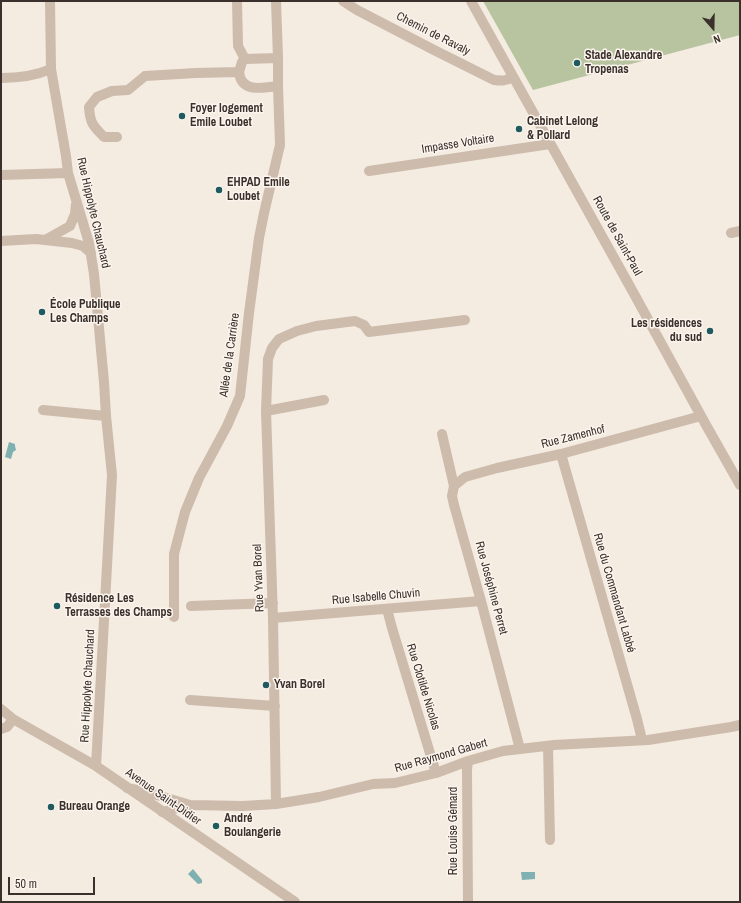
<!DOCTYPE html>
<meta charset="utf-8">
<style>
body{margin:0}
#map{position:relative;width:741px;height:903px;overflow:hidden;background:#f4ebe1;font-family:"Archivo Narrow",sans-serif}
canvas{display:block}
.frame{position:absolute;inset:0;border:2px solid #3b302b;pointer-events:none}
.north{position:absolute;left:693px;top:8px;width:40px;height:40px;-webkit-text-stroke:3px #fbf5ee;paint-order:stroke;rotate:160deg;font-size:11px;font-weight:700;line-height:16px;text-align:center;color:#3b302b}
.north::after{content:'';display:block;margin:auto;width:14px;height:18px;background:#3b302b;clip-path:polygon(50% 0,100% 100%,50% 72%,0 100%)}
.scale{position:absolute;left:8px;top:877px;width:87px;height:18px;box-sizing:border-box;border:2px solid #3b302b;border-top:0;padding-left:5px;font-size:12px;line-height:14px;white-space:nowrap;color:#3b302b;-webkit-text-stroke:3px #fbf5ee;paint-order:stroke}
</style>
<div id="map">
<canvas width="741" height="903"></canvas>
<div class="frame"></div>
<div class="north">N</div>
<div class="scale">50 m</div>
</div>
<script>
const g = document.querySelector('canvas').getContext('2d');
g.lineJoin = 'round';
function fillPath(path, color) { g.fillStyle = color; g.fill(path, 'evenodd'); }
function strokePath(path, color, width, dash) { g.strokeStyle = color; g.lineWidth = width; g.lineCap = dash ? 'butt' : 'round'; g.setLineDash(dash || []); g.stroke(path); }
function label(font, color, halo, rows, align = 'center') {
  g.font = font + ' "Archivo Narrow",sans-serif'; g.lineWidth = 3; g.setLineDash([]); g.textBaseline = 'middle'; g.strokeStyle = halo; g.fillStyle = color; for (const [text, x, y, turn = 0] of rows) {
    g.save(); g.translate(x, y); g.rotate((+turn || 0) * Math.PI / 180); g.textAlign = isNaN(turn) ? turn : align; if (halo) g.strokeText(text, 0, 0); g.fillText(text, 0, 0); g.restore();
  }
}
const green = new Path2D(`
 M 483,1 L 740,1 L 740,35 L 533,90 Z`);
const water = new Path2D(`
 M 9,442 L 15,444 L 15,446 L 16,450 L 13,452 L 11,459 L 5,457 Z
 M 193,869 L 202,880 L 202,883 L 198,884 L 188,874 Z
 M 535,872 L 535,879 L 522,880 L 521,872 Z`);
const minor = new Path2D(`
 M 50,1 L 51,69 L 66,156 L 68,173 L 89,243 L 94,274 L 104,382 L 106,416 L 112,475 L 96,766
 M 237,1 L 238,46 L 245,59 L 278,58 L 276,1
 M 343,1 L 357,10 L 434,50 L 494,80 C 502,81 506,81 513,77
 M 471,1 L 633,292 L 706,425 L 740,485
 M 239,72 C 241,93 263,88 278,86 L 278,58
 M 1,78 C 19,78 35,76 51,69
 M 117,137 L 104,137 C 93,126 90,123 89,107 L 97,97 L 112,91 L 128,90 L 145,76 L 196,73 L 239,72 L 242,62 L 245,59
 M 369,171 L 550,144
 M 1,175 L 68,173
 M 731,233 L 740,231
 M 45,240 L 70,226 L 75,214 L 76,204
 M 1,241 L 36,239 L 72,243 L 83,246 L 91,253
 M 43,410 L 106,416
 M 266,411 L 324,400
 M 442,434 L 454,486 L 452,496 L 454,505 L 481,601 L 520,749
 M 561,454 L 637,719 L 642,740
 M 454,486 L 465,477 L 497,468 L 561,454 L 701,416
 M 191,606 L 273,603
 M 387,609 L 392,628 L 436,773
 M 174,617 L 174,554 L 185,512 L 199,478 L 227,426 L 240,396 L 249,313 L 259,238 L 264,213 L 280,145 L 278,86
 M 273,618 L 481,601
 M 190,700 L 275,706
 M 1,709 L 13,719 L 96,766 L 295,902
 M 1,729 L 7,727 L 13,719
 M 548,746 L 550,840
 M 127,788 L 147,792 L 190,805 L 243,806 L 276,804 L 319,797 L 373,784 L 395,783 L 436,773 L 468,761 L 503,751 L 554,745 L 648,740 L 731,727 L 740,725
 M 276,804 L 273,618 L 266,411 L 268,359 L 272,348 L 279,339 L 297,331 L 316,326 L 355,321 L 364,325 L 369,332 L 465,320
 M 162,812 L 190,805
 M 468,902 L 467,770 L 468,761`);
const markers = [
 [577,63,4,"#1f5a5e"],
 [182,116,4,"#1f5a5e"],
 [519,129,4,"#1f5a5e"],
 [219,190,4,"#1f5a5e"],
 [42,312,4,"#1f5a5e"],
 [710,331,4,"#1f5a5e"],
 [57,606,4,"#1f5a5e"],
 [266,685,4,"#1f5a5e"],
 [51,807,4,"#1f5a5e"],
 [216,826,4,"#1f5a5e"]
];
const streetNames = [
 ["Chemin de Ravaly",433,34,27],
 ["Impasse Voltaire",458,144,-9],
 ["Rue Hippolyte Chauchard",93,213,77],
 ["Route de Saint-Paul",617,236,61],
 ["Allée de la Carrière",230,355,-82],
 ["Rue Zamenhof",573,437,-14],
 ["Rue Yvan Borel",259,578,-92],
 ["Rue Joséphine Perret",491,588,75],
 ["Rue du Commandant Labbé",614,593,74],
 ["Rue Isabelle Chuvin",376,597,-5],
 ["Rue Hippolyte Chauchard",88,686,-87],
 ["Rue Clotilde Nicolas",423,687,73],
 ["Rue Raymond Gabert",441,756,-16],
 ["Avenue Saint-Didier",163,797,35],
 ["Rue Louise Gémard",454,831,-90]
];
const poiNames = [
 ["Stade Alexandre",585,56],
 ["Tropenas",585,70],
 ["Foyer logement",190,109],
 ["Emile Loubet",190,123],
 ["Cabinet Lelong",527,122],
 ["& Pollard",527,136],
 ["EHPAD Emile",227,183],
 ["Loubet",227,197],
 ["École Publique",50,305],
 ["Les Champs",50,319],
 ["Les résidences",702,324,"right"],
 ["du sud",702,338,"right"],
 ["Résidence Les",65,599],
 ["Terrasses des Champs",65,613],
 ["Yvan Borel",274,685],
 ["Bureau Orange",59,807],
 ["André",224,819],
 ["Boulangerie",224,833]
];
fillPath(green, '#b8c4a0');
fillPath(water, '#7fb0b2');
strokePath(minor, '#cdbbac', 10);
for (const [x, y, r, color] of markers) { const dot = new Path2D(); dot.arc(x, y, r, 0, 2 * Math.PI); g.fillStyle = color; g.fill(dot); strokePath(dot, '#fbf5ee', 1.5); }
label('12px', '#3b302b', '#fbf5ee', streetNames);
label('bold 12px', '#3b302b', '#fbf5ee', poiNames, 'left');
</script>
